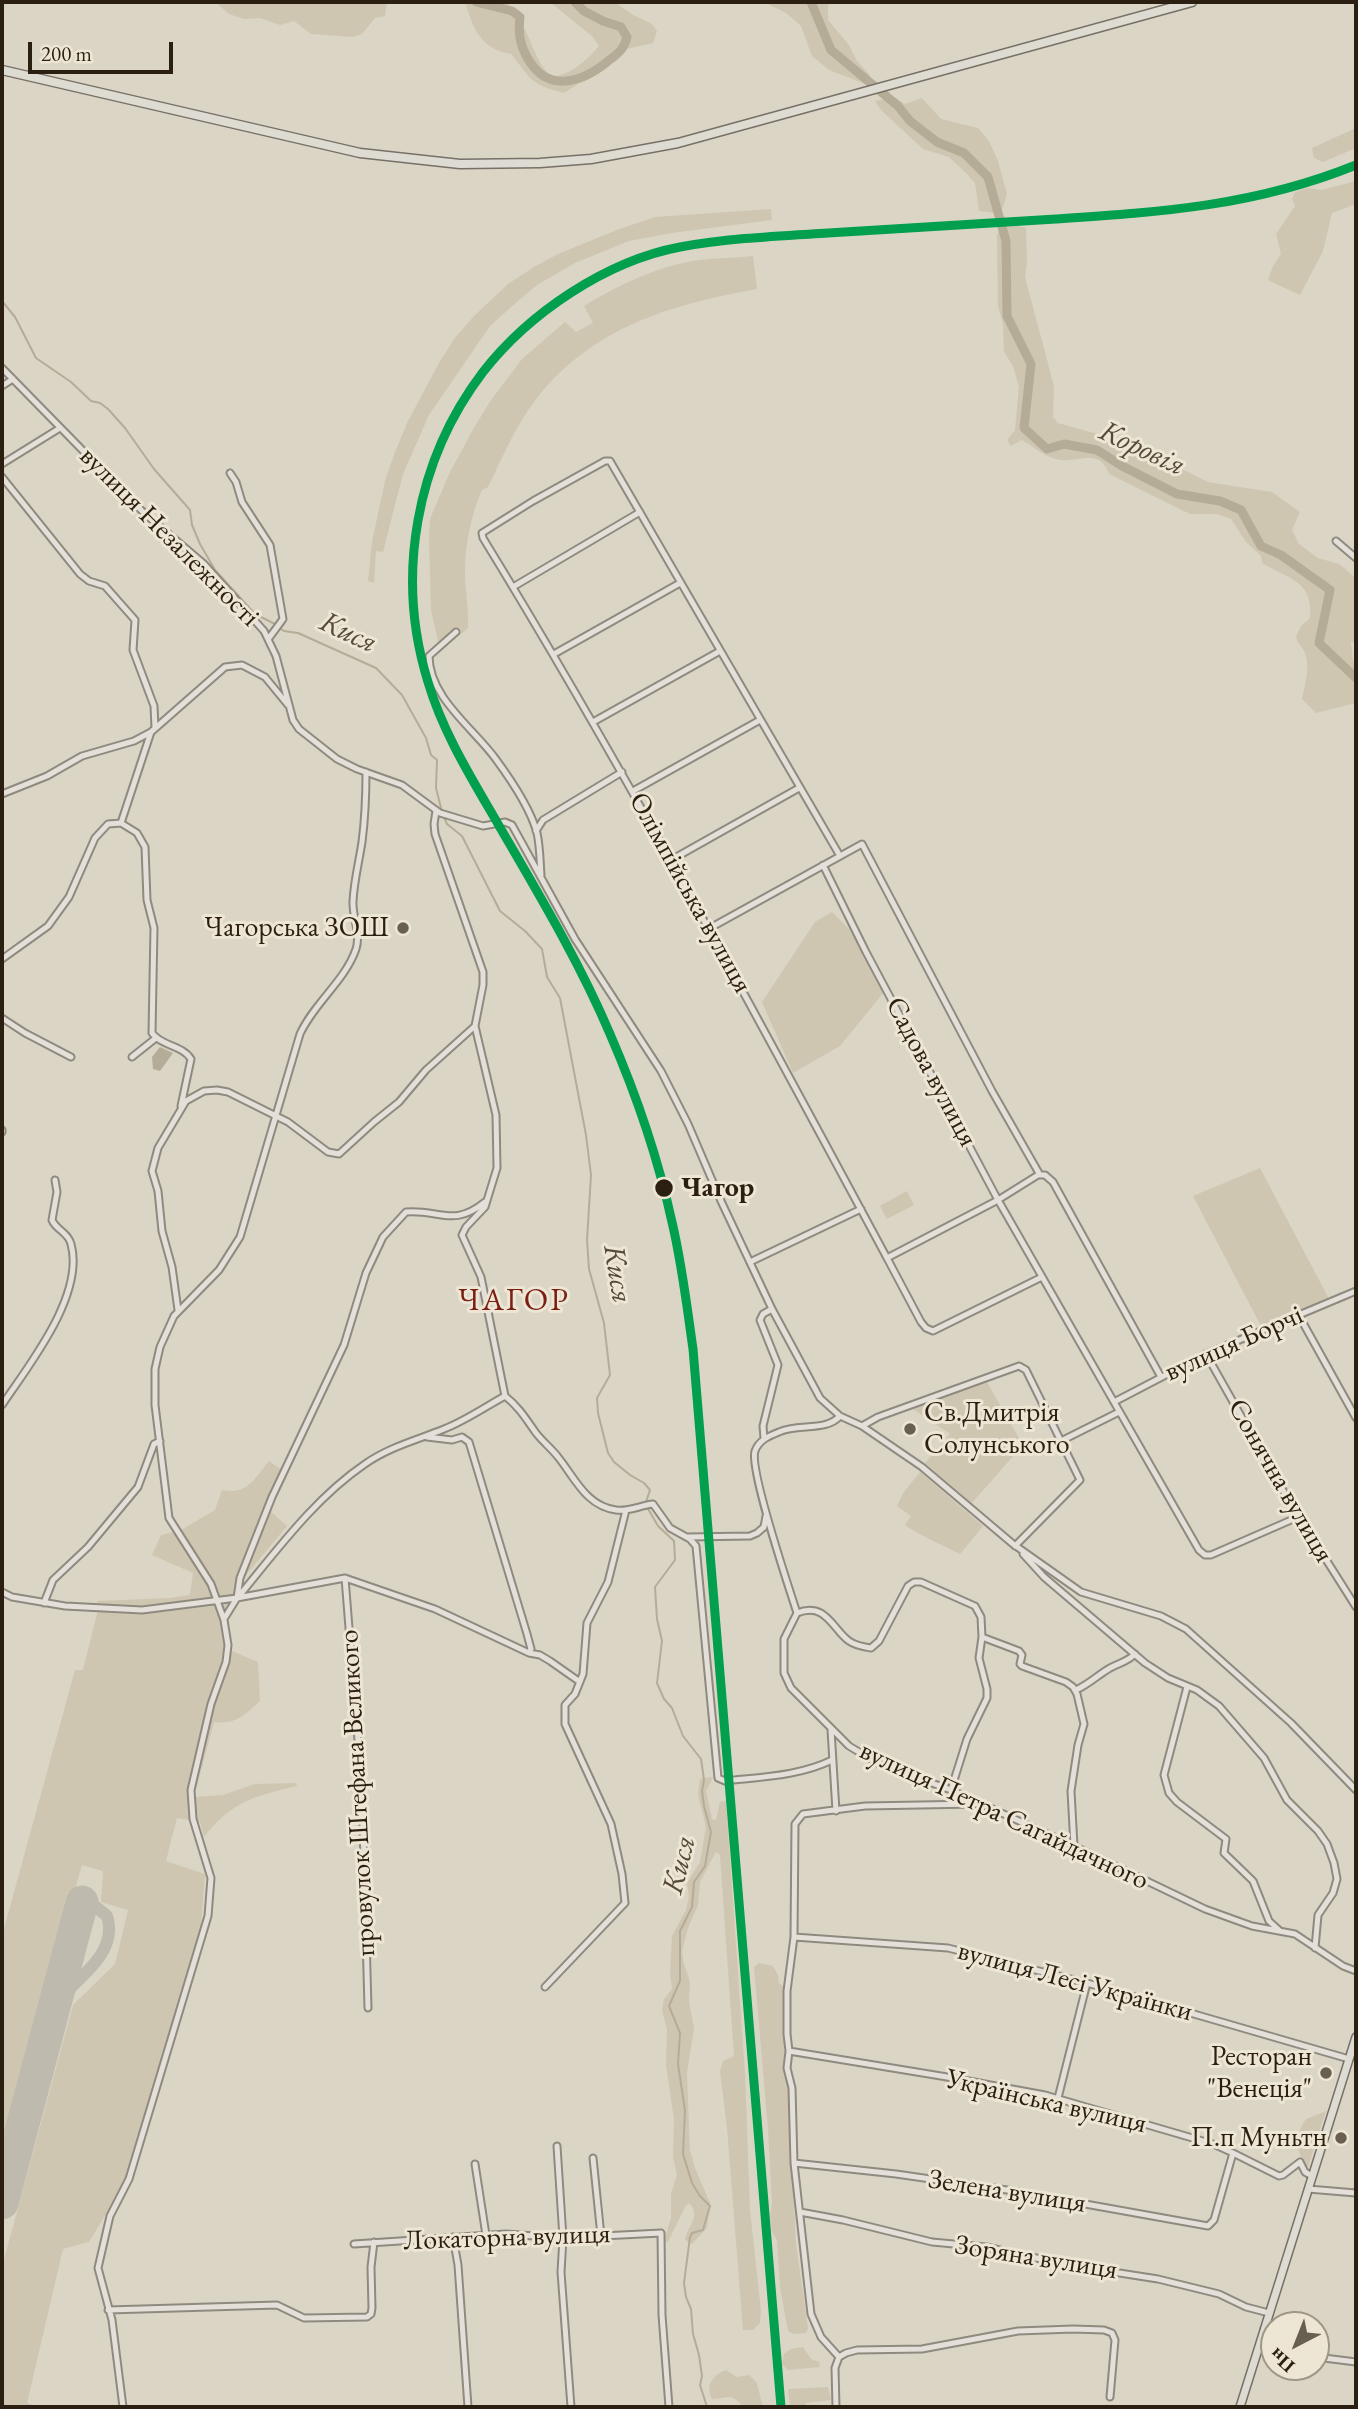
<!DOCTYPE html>
<meta charset="utf-8">
<style>
body{margin:0}
#map{position:relative;width:1358px;height:2409px;overflow:hidden;background:#dbd5c6;font-family:"EB Garamond",serif}
canvas{display:block}
.frame{position:absolute;inset:0;border:4px solid #2b1f11;pointer-events:none}
.north{position:absolute;left:1260px;top:2311px;width:70px;height:70px;box-sizing:border-box;background:#ede6d4;border:2px solid #9f9686;border-radius:50%;rotate:222deg;font-size:19px;font-weight:700;line-height:28px;text-align:center;color:#2b1f11}
.north::after{content:'';display:block;margin:auto;width:24px;height:32px;background:#695f50;clip-path:polygon(50% 0,100% 100%,50% 72%,0 100%)}
.scale{position:absolute;left:28px;top:42px;width:145px;height:32px;box-sizing:border-box;border:4px solid #2b1f11;border-top:0;padding-left:9px;font-size:21px;line-height:24px;white-space:nowrap;color:#2b1f11;-webkit-text-stroke:5px #ede6d4;paint-order:stroke}
</style>
<div id="map">
<canvas width="1358" height="2409"></canvas>
<div class="frame"></div>
<div class="north">Пн</div>
<div class="scale">200 m</div>
</div>
<script>
const g = document.querySelector('canvas').getContext('2d');
g.lineJoin = 'round';
function fillPath(path, color) { g.fillStyle = color; g.fill(path, 'evenodd'); }
function strokePath(path, color, width, dash) { g.strokeStyle = color; g.lineWidth = width; g.lineCap = dash ? 'butt' : 'round'; g.setLineDash(dash || []); g.stroke(path); }
function label(font, color, halo, rows, align = 'center') {
  g.font = font + ' "EB Garamond",serif'; g.lineWidth = 6; g.setLineDash([]); g.textBaseline = 'middle'; g.strokeStyle = halo; g.fillStyle = color; for (const [text, x, y, turn = 0] of rows) {
    g.save(); g.translate(x, y); g.rotate((+turn || 0) * Math.PI / 180); g.textAlign = isNaN(turn) ? turn : align; if (halo) g.strokeText(text, 0, 0); g.fillText(text, 0, 0); g.restore();
  }
}
const green = new Path2D(`
 M 215,2 L 354,2 L 356,4 L 387,2 L 385,16 L 375,18 L 362,34 L 353,37 L 311,34 L 294,21 L 280,25 L 260,18 L 244,19 L 229,14 Z
 M 465,2 L 507,3 C 530,25 532,61 552,77 C 572,74 586,61 599,46 L 593,37 L 550,2 L 615,2 L 633,15 L 652,24 L 657,31 L 653,43 L 627,49 L 603,68 L 564,93 C 531,85 531,79 511,54 C 479,48 474,29 465,2 Z
 M 764,2 L 830,2 L 828,6 L 828,20 L 849,45 L 857,61 L 870,75 L 863,83 L 829,70 L 812,56 L 801,26 L 786,13 Z
 M 894,97 L 905,104 L 922,98 L 941,119 L 978,128 L 989,141 L 998,161 L 1007,194 L 1003,207 L 996,213 L 979,211 L 975,183 L 966,173 L 949,157 L 923,149 L 881,110 L 875,101 Z
 M 1356,128 L 1356,148 L 1323,162 L 1314,158 L 1312,148 Z
 M 1356,181 L 1356,204 L 1332,213 L 1323,251 L 1300,295 L 1268,280 L 1273,266 L 1281,254 L 1276,234 L 1295,206 L 1292,199 L 1295,192 L 1308,188 L 1322,190 Z
 M 771,209 L 772,220 L 672,233 L 629,241 L 575,263 L 537,285 L 518,301 L 490,326 L 429,415 L 403,474 L 383,552 L 376,551 L 374,583 L 368,581 L 372,542 L 385,481 L 395,452 L 408,421 L 439,363 L 454,339 L 474,316 L 508,284 L 534,267 L 558,254 L 617,230 L 655,217 Z
 M 1011,224 L 1026,228 L 1027,264 L 1025,277 L 1054,386 L 1053,417 L 1058,423 L 1108,437 L 1142,457 L 1186,471 L 1208,482 L 1272,492 L 1300,512 L 1292,530 L 1299,544 L 1318,558 L 1339,564 L 1356,578 L 1356,642 L 1351,642 L 1353,660 L 1356,663 L 1356,703 L 1316,713 L 1302,699 C 1305,685 1311,665 1304,651 C 1301,645 1297,643 1296,636 L 1301,626 L 1310,618 C 1313,580 1290,580 1262,563 L 1261,556 L 1246,542 L 1231,519 L 1216,514 L 1190,514 L 1109,474 C 1098,445 1078,465 1056,459 C 1043,456 1034,447 1022,440 L 1011,446 L 1007,440 L 1015,430 L 1019,387 L 1013,366 L 1004,352 L 1003,324 L 998,306 L 997,235 L 1001,227 Z
 M 753,256 L 757,289 C 672,304 593,327 537,398 C 516,425 503,456 488,487 L 482,490 C 471,515 465,544 465,572 C 465,591 469,609 468,628 L 459,636 L 439,645 L 431,610 L 429,539 L 430,519 L 450,472 L 475,426 L 491,400 L 522,359 L 565,322 L 576,332 L 593,323 L 584,306 C 619,285 657,266 699,260 C 716,258 735,258 753,256 Z
 M 832,912 L 853,933 L 884,992 L 840,1046 L 793,1073 L 762,1002 L 815,922 Z
 M 1260,1168 L 1329,1299 L 1262,1328 L 1193,1196 Z
 M 907,1191 L 914,1205 L 887,1219 L 880,1206 Z
 M 984,1377 L 1023,1445 L 972,1503 L 925,1463 L 950,1434 L 910,1407 Z
 M 269,1461 L 282,1470 L 266,1503 L 270,1511 L 287,1526 L 242,1580 L 237,1598 L 224,1615 L 232,1651 L 258,1662 L 260,1701 C 245,1715 235,1725 214,1722 L 194,1797 L 223,1795 L 255,1784 L 296,1783 L 297,1786 C 255,1796 232,1801 204,1837 L 200,1822 L 177,1818 L 166,1861 L 205,1874 L 201,1927 L 192,1962 L 127,2179 L 89,2242 L 63,2249 L 27,2403 L 39,2407 L 2,2407 L 2,2267 L 73,2005 L 115,1964 L 128,1910 L 101,1902 L 103,1871 L 82,1865 L 74,1893 L 67,1893 L 2,2142 L 2,1936 L 75,1670 L 83,1670 L 97,1614 L 97,1601 L 170,1598 L 190,1595 L 193,1573 L 152,1555 L 161,1535 L 181,1530 L 215,1510 L 222,1490 C 248,1495 253,1480 269,1461 Z
 M 920,1472 L 983,1526 L 960,1554 C 940,1544 923,1537 905,1525 L 911,1516 L 897,1506 L 903,1493 Z
 M 713,1777 L 706,1791 L 712,1819 L 716,1820 L 720,1802 L 726,1801 L 745,2073 L 750,2210 L 761,2311 L 760,2323 L 753,2330 L 743,2330 L 727,2128 L 720,2071 L 723,2061 L 734,2056 L 720,1855 L 716,1852 L 700,1882 L 698,1905 L 688,1928 L 682,1951 L 683,1960 L 690,1982 L 689,2002 L 694,2028 L 687,2073 L 690,2150 L 695,2168 L 710,2203 L 707,2228 L 692,2244 L 685,2240 C 687,2226 702,2217 689,2203 L 685,2207 L 668,2242 L 664,2241 L 671,2218 L 671,2194 L 677,2175 L 673,2157 L 674,2120 L 666,2065 L 667,2030 L 662,2010 L 664,1999 L 672,1989 L 670,1973 L 672,1936 L 686,1910 L 689,1896 L 687,1883 L 700,1862 L 706,1827 L 698,1795 L 700,1779 Z
 M 759,1963 L 773,1966 L 778,1975 L 779,1983 L 785,1988 L 784,2068 L 789,2090 L 796,2244 L 808,2328 L 806,2333 L 793,2334 L 788,2331 L 780,2287 L 777,2240 L 772,2232 L 770,2218 L 772,2203 L 768,2129 L 754,1967 Z
 M 1326,2111 L 1308,2167 L 1307,2167 C 1295,2151 1295,2135 1306,2119 Z
 M 803,2347 L 811,2359 L 819,2362 L 820,2367 L 788,2370 L 782,2364 L 784,2354 L 791,2349 Z
 M 726,2370 L 737,2377 L 749,2375 L 757,2383 L 763,2407 L 743,2407 C 731,2392 728,2399 712,2399 C 705,2385 713,2375 726,2370 Z
 M 828,2387 L 831,2400 L 806,2403 L 806,2407 L 790,2407 L 788,2389 Z`);
const water = new Path2D(`
 M 160,1047 L 173,1053 L 160,1071 L 153,1069 L 152,1057 Z`);
const stream = new Path2D(`
 M 2,301 L 15,317 L 36,358 L 71,382 L 91,401 L 100,403 L 108,409 L 125,428 L 154,469 L 190,510 L 192,525 L 200,544 L 215,570 L 255,614 L 275,624
 M 279,628 L 284,631 L 298,633 L 376,668 L 402,695 L 426,738 L 431,755 L 437,760 L 436,788 L 442,812
 M 444,817 L 447,824 L 462,836 L 500,911 L 525,931 L 542,949 L 547,977 L 560,998 L 586,1135 L 591,1175 L 587,1240 L 589,1269 L 604,1323 L 610,1375 L 597,1398 L 598,1413 L 608,1453 L 614,1462 L 630,1475 L 644,1483 L 650,1490 L 646,1502
 M 647,1507 L 658,1526 L 674,1541 L 675,1560 L 655,1587 L 657,1619 L 662,1641 L 657,1683 L 664,1699 L 672,1708 L 683,1736 L 701,1759 L 704,1780 L 702,1791 L 704,1806 L 711,1832 L 705,1866 L 694,1882 L 692,1907 L 680,1931 L 680,1981 L 669,2006 L 680,2033 L 678,2064 L 685,2111 L 683,2154 L 692,2183 L 700,2196 L 710,2206 L 703,2230 L 692,2233 L 690,2237 L 684,2283 L 686,2297 L 691,2309 L 693,2334 L 699,2355 L 702,2376 L 700,2385 L 707,2407`);
const river = new Path2D(`
 M 476,2 L 512,11 L 520,17 C 518,34 520,45 528,59 C 548,93 581,83 607,62 C 617,54 624,50 627,37 L 621,27 L 603,21 L 584,11 L 575,2
 M 811,2 L 831,50 L 898,106 L 910,121 L 937,142 L 964,153 L 988,177 L 1006,241 L 1007,316 L 1031,364 L 1024,428 L 1047,449 L 1064,444 L 1097,450 L 1122,466 L 1177,494 L 1220,501 L 1241,510 L 1261,546 L 1281,555 L 1330,590 L 1319,643 L 1356,678`);
const taxiway = new Path2D(`
 M 56,2002 C 77,1979 119,1953 107,1916 L 96,1907 L 81,1905`);
const runway = new Path2D(`
 M 2,2203 L 82,1902`);
const minor = new Path2D(`
 M 2,368 L 144,513 L 204,564 L 264,631 L 276,656 L 293,720 L 299,729 L 337,759 L 357,769 L 402,785 L 440,813 L 483,826 L 505,822 L 512,825 L 575,939 L 661,1071 L 688,1124 L 721,1201 L 772,1309 L 820,1398 L 840,1416 L 862,1426 L 922,1467 L 1013,1544 L 1081,1592 L 1161,1616 L 1186,1629 L 1291,1723 L 1356,1790
 M 2,386 L 13,379
 M 2,464 L 60,428
 M 230,473 L 236,482 L 242,502 L 270,545 L 283,619 L 269,638
 M 2,477 L 80,574 L 89,581 L 105,586 L 135,620 L 133,650 L 154,706 L 155,728
 M 1336,541 L 1356,558
 M 513,587 L 640,512
 M 456,632 L 429,656 C 429,697 473,728 495,758 C 509,777 531,810 537,833 C 540,846 540,861 541,875
 M 554,654 L 680,583
 M 593,722 L 720,651
 M 633,791 L 760,720
 M 2,794 L 47,776 L 82,756 L 134,741 L 151,732
 M 436,811 L 434,824 L 435,834 L 483,972 L 483,985 L 475,1026 L 496,1115 L 497,1168 L 485,1207 L 466,1227 L 462,1235 L 481,1277 L 505,1396 C 519,1407 526,1419 536,1433 C 543,1442 552,1449 558,1457 C 575,1478 586,1506 616,1510 C 629,1512 641,1505 653,1504 L 670,1528 L 690,1539 L 696,1546 L 718,1778 L 725,1781 C 760,1777 800,1776 832,1760
 M 121,823 L 137,833 L 145,847 L 147,900 L 154,928 L 152,1033 C 161,1046 182,1045 191,1059 L 181,1106
 M 536,831 L 543,820 L 622,772
 M 840,856 L 610,461 L 605,461 L 533,501 L 482,533 L 483,538 C 627,773 756,1015 887,1258
 M 671,860 L 799,788
 M 823,865 L 866,952 L 998,1200 L 1199,1550 L 1205,1555 L 1211,1555 L 1298,1517
 M 710,928 L 862,844 L 992,1091 L 1040,1175
 M 2,959 L 48,926 L 69,897 L 95,838 L 108,824 L 121,823 L 151,732 L 225,667 L 242,665 L 265,677 L 288,705
 M 2,1018 L 25,1033 L 71,1057
 M 132,1057 L 156,1038
 M 2,1130 L 2,1132
 M 750,1262 L 861,1209
 M 1042,1277 L 933,1331 L 926,1328 L 921,1322 L 887,1258 L 998,1200 L 1038,1175 L 1045,1175 L 1053,1182 L 1161,1377
 M 178,1310 L 172,1267 L 162,1231 L 158,1191 L 152,1171 L 158,1148 L 186,1101 L 204,1091 L 217,1090 L 228,1092 L 288,1122 L 328,1152 L 339,1154 L 374,1122 L 399,1102 L 426,1070 L 475,1026
 M 1298,1314 L 1356,1418
 M 1206,1354 L 1289,1501 L 1356,1607
 M 1114,1402 L 1206,1354 L 1356,1291
 M 2,1405 C 29,1365 85,1295 71,1244 C 68,1232 56,1230 52,1220 L 57,1192 L 55,1180
 M 840,1416 C 826,1432 798,1423 779,1432 C 769,1436 759,1440 755,1451 C 749,1469 789,1588 797,1613 L 784,1639 L 784,1673 L 791,1688 L 849,1746 L 879,1764 L 951,1790 L 1074,1846 L 1205,1909 L 1252,1926 L 1295,1934 L 1343,1966 L 1356,1971
 M 862,1426 L 878,1417 L 1019,1366 L 1026,1370 L 1080,1480 L 1015,1546
 M 427,1437 L 452,1440 L 462,1437 L 469,1442 L 527,1634 L 531,1649 L 529,1653
 M 764,1438 L 763,1426 L 778,1365 L 760,1320 L 763,1314 L 772,1309
 M 1061,1441 L 1119,1412
 M 687,1537 L 750,1536 L 757,1533 L 764,1527 L 766,1516
 M 1023,1554 L 1044,1577 L 1145,1663 L 1168,1678 L 1197,1690 L 1219,1706 L 1264,1758 L 1287,1800 L 1318,1831 L 1327,1844 L 1334,1863 L 1337,1879 L 1333,1893 L 1318,1915 L 1315,1948
 M 345,1578 L 362,1790 L 368,2008
 M 2,1592 L 12,1597 L 65,1606 L 142,1610 L 237,1598 L 345,1578 L 435,1609 L 529,1653 L 540,1655 L 550,1661 L 580,1682
 M 239,1596 C 277,1550 315,1498 365,1464 C 389,1447 417,1440 444,1429 C 465,1421 485,1407 505,1396
 M 44,1603 L 53,1580 L 88,1547 L 138,1487 L 154,1444 L 160,1441
 M 797,1613 C 826,1601 833,1630 849,1641 C 856,1646 864,1647 871,1648 L 879,1641 L 908,1586 L 914,1582 L 921,1582 L 975,1606 L 981,1617 L 982,1637 L 1019,1651 L 1022,1655 L 1020,1664 L 1022,1666 L 1066,1682 L 1073,1687 L 1077,1694 L 1084,1724 L 1078,1745 L 1071,1791 L 1074,1846
 M 224,1619 L 237,1598 L 240,1578 L 272,1497 L 344,1345 L 366,1273 L 383,1237 L 406,1212 C 439,1209 453,1228 485,1202
 M 1187,1687 L 1164,1775 L 1169,1793 L 1177,1802 L 1226,1839 L 1224,1853 L 1253,1881 L 1269,1921 L 1279,1930
 M 1076,1690 C 1089,1684 1098,1675 1110,1668 C 1119,1663 1127,1662 1135,1654
 M 831,1730 L 836,1811
 M 951,1790 L 967,1739 L 987,1698 L 987,1689 L 979,1658 L 982,1637
 M 794,1937 L 948,1948 L 1087,1983 L 1349,2059
 M 545,1987 L 625,1903 L 622,1874 L 611,1824 L 565,1724 L 565,1705 L 575,1694 L 583,1674 L 587,1623 L 608,1582 L 626,1510
 M 789,2051 L 947,2077 L 1045,2095 L 1213,2144 L 1233,2153 L 1214,2220 L 1208,2226 L 1007,2190 L 896,2174 L 794,2163
 M 1058,2098 L 1087,1983
 M 557,2146 L 563,2238 L 561,2272 L 571,2407
 M 1233,2153 L 1279,2176 L 1283,2175 L 1300,2162 L 1305,2172 L 1312,2176
 M 593,2158 L 601,2236
 M 475,2164 L 486,2235
 M 1308,2189 L 1356,2193
 M 800,2212 L 843,2220 L 932,2242 L 986,2247 L 1068,2265 L 1158,2279 L 1219,2294 L 1246,2307 L 1269,2313
 M 453,2237 L 458,2265 L 468,2407
 M 354,2244 L 506,2234 L 563,2238 L 661,2233 L 662,2315 L 669,2407
 M 108,2310 L 277,2305 L 304,2318 L 367,2317 L 371,2314 L 372,2308 L 371,2267 L 374,2242
 M 1264,2329 L 1274,2334
 M 839,2357 L 821,2337 L 811,2314 L 794,2163 L 792,2088 L 787,2068 L 789,2051 L 787,2034 L 787,1991 L 794,1937 L 795,1824 L 803,1814 L 865,1806 L 976,1804
 M 839,2357 L 846,2353 L 857,2350 L 922,2349 L 1018,2331 L 1073,2329 L 1104,2330 L 1112,2333 L 1115,2340 L 1110,2397
 M 1316,2357 L 1356,2362
 M 123,2407 L 112,2320 L 98,2268 L 110,2216 L 129,2179 L 208,1916 L 211,1878 L 193,1819 L 191,1790 L 211,1704 L 226,1662 L 228,1645 L 224,1620 L 211,1584 L 169,1518 L 155,1405 L 155,1369 L 160,1347 L 174,1316 L 219,1270 L 240,1237 L 300,1034 C 314,1003 345,981 356,949 C 361,934 352,916 353,901 C 354,881 359,862 362,842 C 365,819 366,796 366,772
 M 836,2407 L 835,2368 L 839,2357`);
const major = new Path2D(`
 M 1240,2407 L 1356,2037`);
const highway = new Path2D(`
 M 2,70 L 360,153 L 460,164 L 540,163 L 591,159 L 678,143 L 1192,2`);
const rail1 = new Path2D(`
 M 781,2407 L 693,1349 C 687,1307 682,1264 672,1222 C 658,1158 636,1094 610,1034 C 579,961 538,893 498,824 C 472,779 443,733 428,682 C 395,576 416,460 483,372 C 529,313 606,261 680,247 C 729,238 779,236 828,233 C 904,229 980,224 1056,219 C 1162,212 1255,206 1356,165`);
const markers = [
 [403,928,7,"#695f50"],
 [664,1188,10,"#2b1f11"],
 [910,1429,7,"#695f50"],
 [1326,2073,7,"#695f50"],
 [1341,2138,7,"#695f50"]
];
const streetNames = [
 ["вулиця Незалежності",169,537,45],
 ["Олімпійська вулиця",690,893,61],
 ["Садова вулиця",931,1072,62],
 ["вулиця Борчі",1234,1344,-24],
 ["Сонячна вулиця",1280,1481,60],
 ["провулок Штефана Великого",358,1793,-93],
 ["вулиця Петра Сагайдачного",1004,1816,25],
 ["вулиця Лесі Українки",1075,1982,15],
 ["Українська вулиця",1046,2102,13],
 ["Зелена вулиця",1007,2192,9],
 ["Локаторна вулиця",507,2238,-2],
 ["Зоряна вулиця",1036,2258,9]
];
const poiNames = [
 ["Чагорська ЗОШ",389,928],
 ["Св.Дмитрія",924,1413,"left"],
 ["Солунського",924,1445,"left"],
 ["Ресторан",1312,2057],
 ["\"Венеція\"",1312,2089],
 ["П.п Муньтн",1327,2138]
];
const stopNames = [
 ["Чагор",681,1188]
];
const waterNames = [
 ["Коровія",1142,449,25],
 ["Кися",348,633,25],
 ["Кися",617,1274,81],
 ["Кися",680,1865,-76]
];
const quarterNames = [
 ["ЧАГОР",514,1301]
];
fillPath(green, '#cfc6b1');
fillPath(water, '#b5ac97');
strokePath(stream, '#b5ac97', 2);
strokePath(river, '#b5ac97', 9);
strokePath(taxiway, '#bebaae', 12);
strokePath(runway, '#bebaae', 33);
strokePath(minor, '#8f8a7f', 9);
strokePath(major, '#767067', 10);
strokePath(highway, '#767067', 11);
strokePath(minor, '#e4e0d9', 5);
strokePath(major, '#dedbd3', 7);
strokePath(highway, '#dedbd3', 8);
strokePath(rail1, '#029f4e', 9);
for (const [x, y, r, color] of markers) { const dot = new Path2D(); dot.arc(x, y, r, 0, 2 * Math.PI); g.fillStyle = color; g.fill(dot); strokePath(dot, '#ede6d4', 2.5); }
label('28px', '#2b1f11', '#ede6d4', streetNames);
label('28px', '#2b1f11', '#ede6d4', poiNames, 'right');
label('bold 28px', '#2b1f11', '#ede6d4', stopNames, 'left');
label('italic 30px', '#564a39', '#ede6d4', waterNames);
g.letterSpacing = '2px';
label('32px', '#7a1f14', '#ede6d4', quarterNames);
g.letterSpacing = '0px';
</script>
